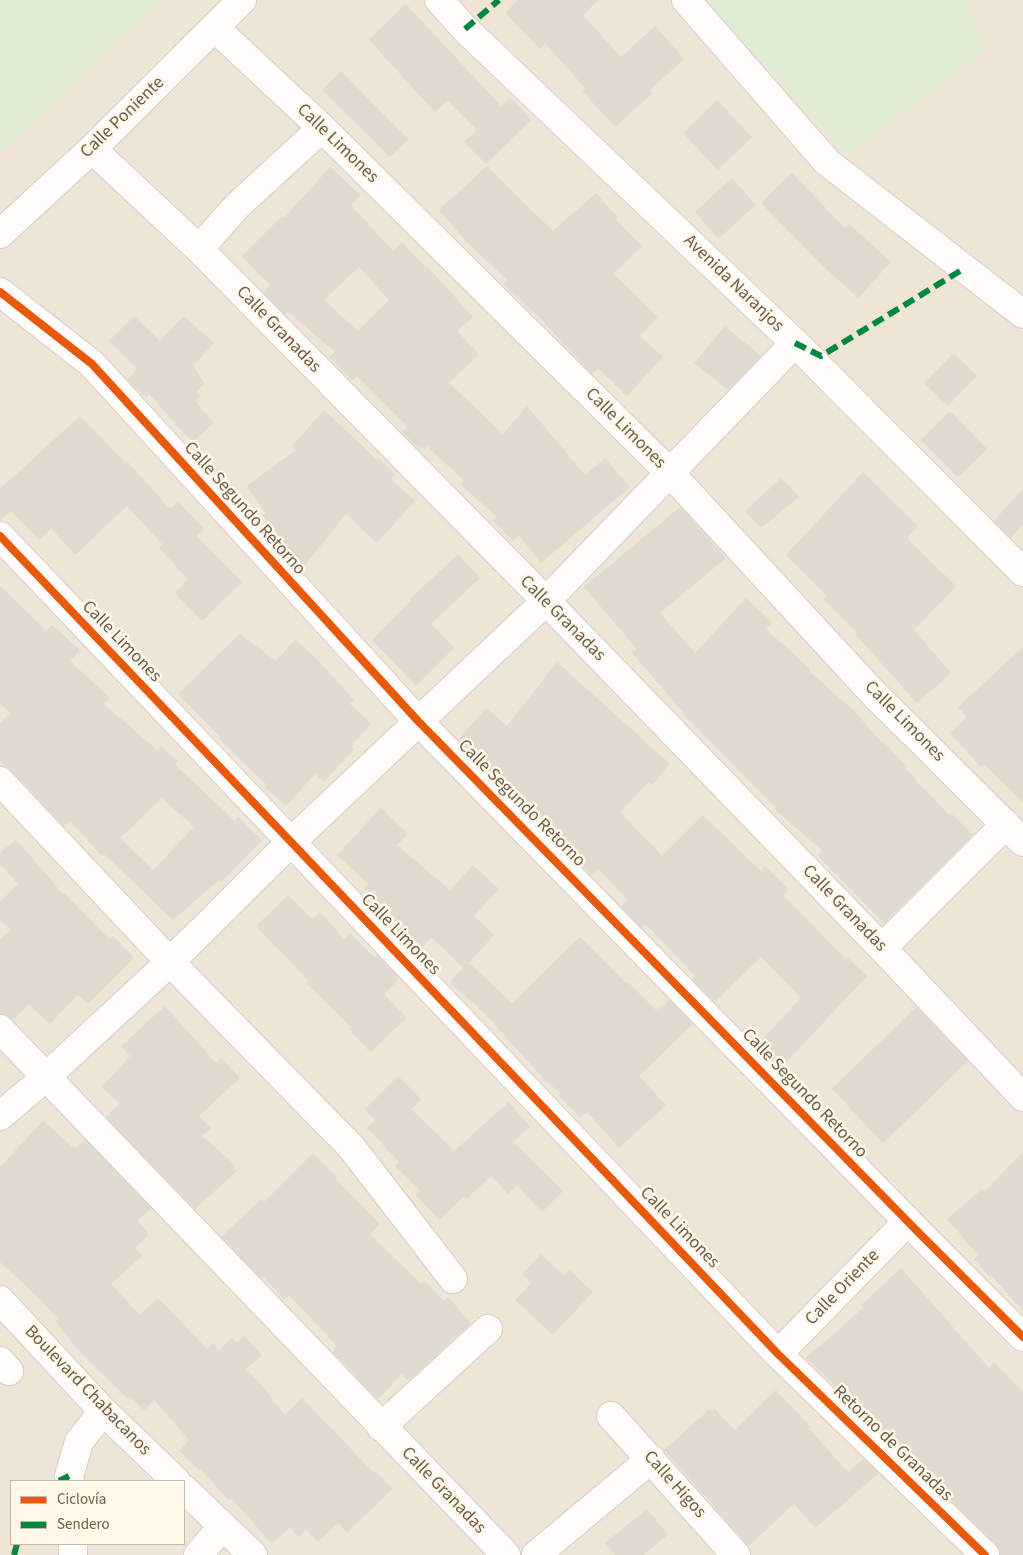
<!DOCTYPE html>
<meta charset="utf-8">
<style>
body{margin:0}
#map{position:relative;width:1023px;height:1555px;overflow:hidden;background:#f5f2e9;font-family:"Source Sans 3",sans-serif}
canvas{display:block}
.legend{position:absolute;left:10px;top:1480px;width:175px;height:65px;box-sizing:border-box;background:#fef8e9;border:1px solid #c6baaa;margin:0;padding:6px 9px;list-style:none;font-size:15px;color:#715c4b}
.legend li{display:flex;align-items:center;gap:10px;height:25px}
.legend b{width:25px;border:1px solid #c6baaa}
</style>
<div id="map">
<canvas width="1023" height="1555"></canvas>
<ul class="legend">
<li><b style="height:6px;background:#e8590c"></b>Ciclovía</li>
<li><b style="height:6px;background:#00873e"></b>Sendero</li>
</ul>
</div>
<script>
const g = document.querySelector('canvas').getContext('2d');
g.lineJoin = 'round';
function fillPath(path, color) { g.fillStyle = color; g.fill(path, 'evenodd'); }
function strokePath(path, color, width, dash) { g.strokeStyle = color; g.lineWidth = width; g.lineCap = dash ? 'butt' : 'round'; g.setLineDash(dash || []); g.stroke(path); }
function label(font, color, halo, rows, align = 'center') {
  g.font = font + ' "Source Sans 3",sans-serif'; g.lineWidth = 5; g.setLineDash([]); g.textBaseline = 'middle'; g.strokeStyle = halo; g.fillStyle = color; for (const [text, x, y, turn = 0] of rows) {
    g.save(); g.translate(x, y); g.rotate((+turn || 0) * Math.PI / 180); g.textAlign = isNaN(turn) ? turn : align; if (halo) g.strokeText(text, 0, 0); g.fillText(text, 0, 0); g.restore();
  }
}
const residential = new Path2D(`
 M 0,0 L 705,0 L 847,155 L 985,49 L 964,0 L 1023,0 L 1023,1555 L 0,1555 ZM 11,1481 L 184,1481 L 184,1544 L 11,1544 Z`);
const green = new Path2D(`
 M 0,0 L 160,0 L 0,153 Z
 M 705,0 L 964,0 L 986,49 L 847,155 Z`);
const building = new Path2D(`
 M 518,0 L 598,0 L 583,15 L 621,57 L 655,26 L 684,59 L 649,91 L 652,94 L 615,127 L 582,91 L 585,88 L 545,43 L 540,49 L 505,13 Z
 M 406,4 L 501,106 L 510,97 L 531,120 L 486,164 L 464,142 L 477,130 L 447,100 L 435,112 L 369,40 Z
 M 341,71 L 408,139 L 390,157 L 322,90 Z
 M 717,100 L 752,137 L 718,170 L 683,133 Z
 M 487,166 L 553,231 L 596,193 L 618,218 L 616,220 L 642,246 L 614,274 L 658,317 L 640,336 L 663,357 L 627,396 L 598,368 L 592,374 L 540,318 L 504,284 L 507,280 L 466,241 L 439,210 Z
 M 330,167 L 360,195 L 351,205 L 393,251 L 402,242 L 426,268 L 428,267 L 473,317 L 457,331 L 479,354 L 449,383 L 503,434 L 527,406 L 585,475 L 605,458 L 630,487 L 541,563 L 519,535 L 513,541 L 493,520 L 497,517 L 461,485 L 464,481 L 427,446 L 424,450 L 421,447 L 419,449 L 402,432 L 407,426 L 357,376 L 352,380 L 329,357 L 335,352 L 287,311 L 285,314 L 264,293 L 270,285 L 242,256 L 282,216 L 284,218 ZM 359,267 L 389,300 L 358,331 L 324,300 Z
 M 792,173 L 846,229 L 849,224 L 891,262 L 858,298 L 824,267 L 761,203 Z
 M 732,178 L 756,205 L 718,239 L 695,212 Z
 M 134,316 L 160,341 L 184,316 L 214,343 L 193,366 L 205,384 L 196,391 L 200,396 L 195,401 L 214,423 L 192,442 L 149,394 L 146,398 L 127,380 L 137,369 L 109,341 Z
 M 725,326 L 761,356 L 728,390 L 694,363 Z
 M 954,353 L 977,376 L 948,406 L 924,383 Z
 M 324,410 L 376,459 L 378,458 L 395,474 L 391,479 L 415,501 L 377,543 L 346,514 L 301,570 L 279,546 L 283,541 L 263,516 L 266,513 L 247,486 L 296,450 L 292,446 Z
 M 950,411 L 987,449 L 958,477 L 921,440 Z
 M 80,416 L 126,463 L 127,461 L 170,509 L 178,502 L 204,529 L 197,536 L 242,582 L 202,621 L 175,593 L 188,579 L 159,548 L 163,545 L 127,506 L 75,555 L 51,528 L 39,540 L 11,511 L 0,521 L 0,489 Z
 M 863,472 L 918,526 L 907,538 L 956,586 L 914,630 L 951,673 L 917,703 L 855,634 L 856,632 L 823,599 L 826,595 L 786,555 Z
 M 781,478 L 799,497 L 761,528 L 745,511 Z
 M 1023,488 L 1023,524 L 1011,538 L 994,521 Z
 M 680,507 L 726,558 L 660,613 L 695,653 L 746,598 L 772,622 L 766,629 L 810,669 L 809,671 L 855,712 L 883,744 L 884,742 L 905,765 L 904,766 L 917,780 L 916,781 L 950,816 L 952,814 L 973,835 L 884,923 L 817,855 L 822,850 L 773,808 L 775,807 L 682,713 L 683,712 L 632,653 L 637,649 L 584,587 Z
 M 458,554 L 480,578 L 431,624 L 454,648 L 416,686 L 372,640 L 411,600 L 410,599 Z
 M 0,586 L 46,631 L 52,625 L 80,650 L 70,661 L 110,698 L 104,704 L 157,750 L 161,746 L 178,761 L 175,765 L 235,821 L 238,817 L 262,840 L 221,882 L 219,880 L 173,920 L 104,854 L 102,856 L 70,821 L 64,826 L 11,770 L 0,761 L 0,723 L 10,713 L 0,703 ZM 162,798 L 194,827 L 153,870 L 120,838 Z
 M 240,634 L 276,661 L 295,639 L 317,659 L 354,700 L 350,704 L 371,724 L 351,746 L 354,749 L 324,782 L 315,774 L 286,806 L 265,787 L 267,785 L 219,739 L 220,737 L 178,694 Z
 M 1023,647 L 1023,802 L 984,764 L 981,767 L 950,733 L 967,717 L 958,707 Z
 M 557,662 L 670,764 L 652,785 L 649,782 L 620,812 L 662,856 L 703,815 L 761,871 L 765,866 L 789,890 L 783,895 L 846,959 L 847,957 L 867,976 L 780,1069 L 757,1045 L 801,998 L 761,957 L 715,1002 L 692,979 L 695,976 L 646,924 L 642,928 L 621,907 L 628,900 L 598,869 L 591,875 L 570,854 L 574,850 L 527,801 L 523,806 L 501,783 L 503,781 L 481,763 L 458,740 L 486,708 L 507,726 Z
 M 381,808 L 408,834 L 397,845 L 450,890 L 473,865 L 499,889 L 474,916 L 494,935 L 469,963 L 512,1003 L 580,937 L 626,983 L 628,982 L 656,1010 L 659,1007 L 661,1009 L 669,1000 L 693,1024 L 639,1076 L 666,1105 L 619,1148 L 587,1112 L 580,1118 L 559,1096 L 561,1094 L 545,1080 L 484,1013 L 450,982 L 463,968 L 431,937 L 418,953 L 397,931 L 403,925 L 364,888 L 368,884 L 337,855 Z
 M 16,839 L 63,894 L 64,893 L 110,940 L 113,936 L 134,958 L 88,1004 L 78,995 L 50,1024 L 29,1004 L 13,1020 L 5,1014 L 0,1014 L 0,939 L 10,930 L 0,920 L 0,902 L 18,884 L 0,864 L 0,853 Z
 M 288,895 L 312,919 L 320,912 L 344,939 L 350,933 L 375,958 L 377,955 L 398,978 L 397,981 L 384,994 L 407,1018 L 370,1052 L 349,1029 L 351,1027 L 306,983 L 308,980 L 256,926 Z
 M 165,1006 L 216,1063 L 221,1058 L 240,1078 L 199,1116 L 211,1128 L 202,1136 L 233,1163 L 232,1165 L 237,1171 L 195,1209 L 106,1117 L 119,1103 L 102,1087 L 130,1056 L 121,1046 Z
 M 916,1007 L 968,1061 L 883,1143 L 832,1089 Z
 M 398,1076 L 421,1099 L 411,1109 L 454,1151 L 509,1102 L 530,1127 L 513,1142 L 563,1191 L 542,1212 L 517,1186 L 508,1194 L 491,1176 L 466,1199 L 464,1196 L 439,1220 L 416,1195 L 421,1191 L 395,1166 L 399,1162 L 367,1128 L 375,1120 L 365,1109 Z
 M 43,1121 L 75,1149 L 85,1139 L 151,1208 L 137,1221 L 149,1234 L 135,1248 L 142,1256 L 111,1284 L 140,1315 L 158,1298 L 207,1349 L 213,1343 L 219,1350 L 232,1338 L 237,1343 L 244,1336 L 262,1355 L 246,1369 L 259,1382 L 285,1415 L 302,1398 L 374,1473 L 376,1471 L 392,1489 L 347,1533 L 338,1523 L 318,1542 L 306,1530 L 298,1537 L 290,1527 L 272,1544 L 232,1499 L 230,1501 L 200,1469 L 199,1470 L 179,1451 L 189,1440 L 154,1400 L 144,1410 L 129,1396 L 127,1398 L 77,1349 L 55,1321 L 58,1319 L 42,1301 L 0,1262 L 0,1167 Z
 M 1023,1152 L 1023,1311 L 991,1275 L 990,1277 L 974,1259 L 978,1255 L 947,1219 L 982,1189 L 984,1192 Z
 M 313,1153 L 336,1176 L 335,1178 L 380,1224 L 370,1234 L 421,1284 L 425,1281 L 444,1301 L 448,1297 L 471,1323 L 408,1381 L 402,1374 L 378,1399 L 332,1351 L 337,1346 L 289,1295 L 284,1300 L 263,1276 L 261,1278 L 221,1237 L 261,1199 L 264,1202 Z
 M 541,1254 L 564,1276 L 569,1270 L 593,1292 L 553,1335 L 515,1300 L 531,1283 L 522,1274 Z
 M 901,1268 L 989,1368 L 994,1362 L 1023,1392 L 1023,1555 L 1000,1555 L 1000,1550 L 996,1544 L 806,1358 L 863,1308 L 861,1305 Z
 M 776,1390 L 811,1427 L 809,1429 L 848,1472 L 863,1459 L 879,1473 L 815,1528 L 794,1504 L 749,1546 L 664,1450 L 710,1409 L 712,1411 L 714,1408 L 735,1430 Z
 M 647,1509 L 668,1535 L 643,1555 L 615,1555 L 605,1543 Z`);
const minor = new Path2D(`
 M 439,0 L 465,29 L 795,343 L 1023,572
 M 686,0 L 827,162 L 1023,314
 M 215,28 L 322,128 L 670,473 L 874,694 L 1023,842
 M 92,149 L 199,249 L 546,601 L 882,948 L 1023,1097
 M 0,234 L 92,149 L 242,0
 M 199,249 L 237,206 L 322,128
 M 0,292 L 92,364 L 418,721 L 918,1232 L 1023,1337
 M 0,536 L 778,1354 L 985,1555
 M 0,781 L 170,962 L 352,1148 L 453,1279
 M 882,948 L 1006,824
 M 0,1029 L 506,1555
 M 0,1116 L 46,1077 L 170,962 L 291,842 L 546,601 L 795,343
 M 0,1300 L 103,1411 L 176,1481
 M 778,1354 L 908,1221
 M 0,1361 L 9,1371
 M 611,1416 L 736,1555
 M 381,1427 L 488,1329
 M 70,1481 L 69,1476 L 79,1442 L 103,1411
 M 184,1489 L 253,1555
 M 73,1544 L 73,1555
 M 198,1555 L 223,1526
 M 536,1555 L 651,1459`);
const quiet = new Path2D(`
 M 465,29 L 499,0
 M 795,343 L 821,356 L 965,268
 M 59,1481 L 69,1476
 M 14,1555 L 17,1544`);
const cycleway = new Path2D(`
 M 0,292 L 92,364 L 418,721 L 918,1232 L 1023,1337
 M 0,536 L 778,1354 L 985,1555`);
const streetNames = [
 ["Calle Poniente",123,118,-44],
 ["Calle Limones",337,144,44],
 ["Avenida Naranjos",733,284,44],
 ["Calle Granadas",278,330,46],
 ["Calle Limones",625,429,45],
 ["Calle Segundo Retorno",244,509,48],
 ["Calle Granadas",562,619,45],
 ["Calle Limones",121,642,46],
 ["Calle Limones",904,722,45],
 ["Calle Segundo Retorno",521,804,45],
 ["Calle Granadas",844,909,46],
 ["Calle Limones",400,935,46],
 ["Calle Segundo Retorno",804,1094,46],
 ["Calle Limones",679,1228,46],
 ["Calle Oriente",843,1288,-46],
 ["Boulevard Chabacanos",87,1391,46],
 ["Retorno de Granadas",892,1444,44],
 ["Calle Higos",674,1485,48],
 ["Calle Granadas",443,1491,46]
];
fillPath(residential, '#eee5d6');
fillPath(green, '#e0ecd4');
fillPath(building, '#e1dad0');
strokePath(minor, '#d4cfc7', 30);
strokePath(minor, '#fefdfc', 28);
strokePath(quiet, '#00873e', 6, [12, 6]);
strokePath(cycleway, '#e8590c', 8);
label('18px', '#715c4b', '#fef8e9', streetNames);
</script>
